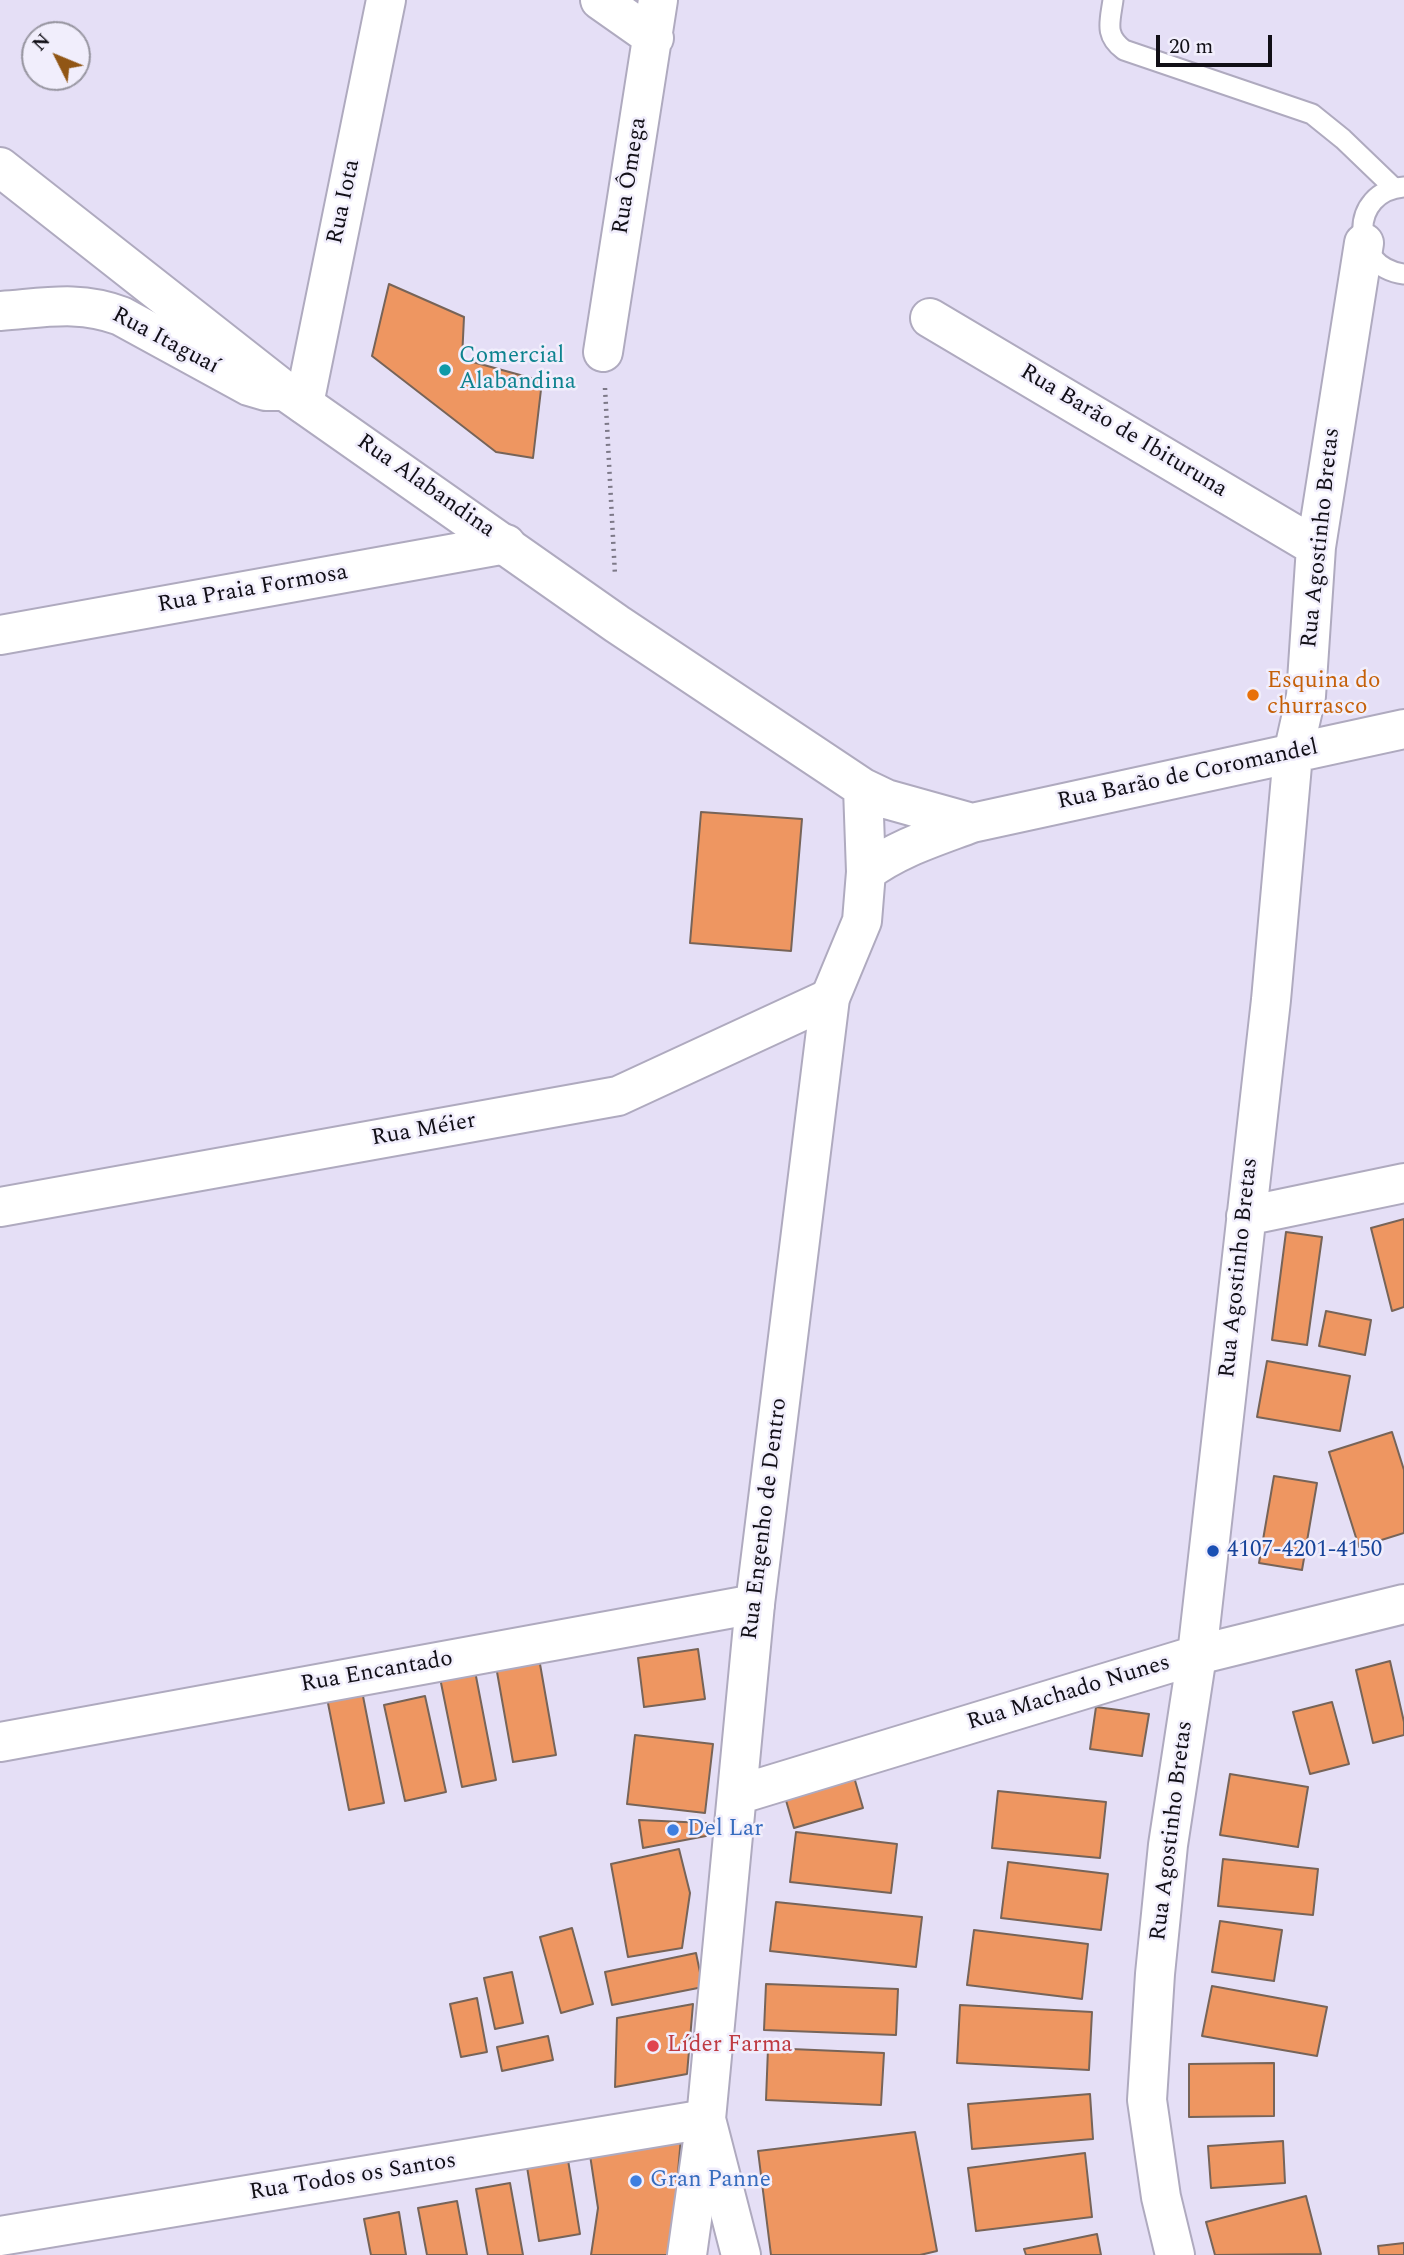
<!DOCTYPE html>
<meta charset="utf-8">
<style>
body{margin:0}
#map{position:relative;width:1404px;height:2255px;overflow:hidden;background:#e5dff6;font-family:Spectral,serif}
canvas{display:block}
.north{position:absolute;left:21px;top:21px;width:70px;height:70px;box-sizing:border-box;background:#f1eefc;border:2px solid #9795a0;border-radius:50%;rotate:313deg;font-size:19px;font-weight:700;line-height:28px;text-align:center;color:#110f16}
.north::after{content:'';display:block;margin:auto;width:24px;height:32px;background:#915615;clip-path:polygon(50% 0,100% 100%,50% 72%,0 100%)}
.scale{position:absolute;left:1156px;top:35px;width:116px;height:32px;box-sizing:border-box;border:4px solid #110f16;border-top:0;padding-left:9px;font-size:21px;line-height:24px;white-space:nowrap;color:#110f16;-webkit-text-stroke:5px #f1eefc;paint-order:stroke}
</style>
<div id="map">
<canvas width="1404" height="2255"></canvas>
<div class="north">N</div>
<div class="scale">20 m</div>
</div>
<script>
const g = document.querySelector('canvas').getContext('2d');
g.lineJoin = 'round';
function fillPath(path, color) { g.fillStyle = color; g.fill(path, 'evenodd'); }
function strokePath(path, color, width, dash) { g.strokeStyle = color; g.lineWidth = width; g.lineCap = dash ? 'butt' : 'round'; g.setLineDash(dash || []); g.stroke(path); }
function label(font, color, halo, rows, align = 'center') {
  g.font = font + ' Spectral,serif'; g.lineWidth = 5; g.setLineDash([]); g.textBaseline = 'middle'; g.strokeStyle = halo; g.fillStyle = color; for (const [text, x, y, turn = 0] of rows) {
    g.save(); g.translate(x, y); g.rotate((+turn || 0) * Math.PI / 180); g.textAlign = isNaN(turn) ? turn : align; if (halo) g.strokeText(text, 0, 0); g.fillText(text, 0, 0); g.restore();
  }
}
const building = new Path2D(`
 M 389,284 L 464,317 L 462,359 L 542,381 L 533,458 L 496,452 L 372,356 Z
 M 701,812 L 802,819 L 791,951 L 690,943 Z
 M 1404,1219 L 1404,1307 L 1392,1311 L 1371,1228 Z
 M 1286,1232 L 1322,1237 L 1307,1345 L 1272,1340 Z
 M 1326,1311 L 1371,1320 L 1365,1355 L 1319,1346 Z
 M 1267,1361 L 1350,1376 L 1340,1431 L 1257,1417 Z
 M 1392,1432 L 1404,1470 L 1404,1533 L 1359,1547 L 1329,1452 Z
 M 1274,1476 L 1317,1483 L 1302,1570 L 1259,1563 Z
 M 537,1647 L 556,1755 L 513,1762 L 494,1655 Z
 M 698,1649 L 705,1699 L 644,1707 L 638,1658 Z
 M 1390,1661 L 1404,1722 L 1404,1735 L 1373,1743 L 1356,1670 Z
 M 474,1666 L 496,1780 L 462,1787 L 439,1673 Z
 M 361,1686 L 384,1803 L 349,1810 L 326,1693 Z
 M 425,1696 L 446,1792 L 405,1801 L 384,1705 Z
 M 1332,1702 L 1349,1764 L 1310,1774 L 1293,1712 Z
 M 1096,1707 L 1149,1714 L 1142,1756 L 1090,1749 Z
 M 635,1735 L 713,1744 L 705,1813 L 627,1804 Z
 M 1230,1774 L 1308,1787 L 1298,1847 L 1220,1835 Z
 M 854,1777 L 863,1808 L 794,1828 L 785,1797 Z
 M 998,1791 L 1106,1802 L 1100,1858 L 992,1848 Z
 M 639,1820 L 706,1823 L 706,1836 L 643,1848 Z
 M 796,1832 L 897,1844 L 891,1893 L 790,1882 Z
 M 679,1849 L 690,1893 L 682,1948 L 628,1957 L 611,1864 Z
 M 1223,1859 L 1318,1869 L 1313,1915 L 1218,1906 Z
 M 1008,1862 L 1108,1874 L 1101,1930 L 1001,1918 Z
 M 776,1902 L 922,1917 L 916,1967 L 770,1951 Z
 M 1220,1921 L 1282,1930 L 1274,1981 L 1212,1972 Z
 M 572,1928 L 593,2004 L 561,2013 L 540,1937 Z
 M 974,1930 L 1088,1944 L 1082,1999 L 967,1985 Z
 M 696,1953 L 703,1987 L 612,2005 L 605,1972 Z
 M 512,1972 L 523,2023 L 495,2029 L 484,1978 Z
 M 766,1984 L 898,1989 L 896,2035 L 764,2030 Z
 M 1212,1986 L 1327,2007 L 1317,2056 L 1202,2036 Z
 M 477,1998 L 487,2052 L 461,2057 L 450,2004 Z
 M 693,2004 L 687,2074 L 615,2087 L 617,2018 Z
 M 960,2005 L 1092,2012 L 1089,2070 L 957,2063 Z
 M 548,2036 L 553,2060 L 502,2071 L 497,2047 Z
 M 768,2048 L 884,2053 L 881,2105 L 766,2100 Z
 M 1274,2063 L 1274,2116 L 1189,2117 L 1189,2064 Z
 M 1090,2094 L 1093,2139 L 972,2149 L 968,2104 Z
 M 915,2132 L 937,2251 L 920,2255 L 771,2255 L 758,2151 Z
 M 681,2137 L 671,2255 L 591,2255 L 598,2208 L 590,2155 Z
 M 1283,2141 L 1285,2183 L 1211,2188 L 1208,2146 Z
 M 1085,2153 L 1092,2217 L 976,2231 L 968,2168 Z
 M 568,2160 L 580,2234 L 539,2241 L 527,2167 Z
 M 510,2183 L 523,2255 L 488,2255 L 476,2189 Z
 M 1306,2196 L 1321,2254 L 1215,2255 L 1206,2222 Z
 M 457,2201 L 467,2255 L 427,2255 L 418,2208 Z
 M 399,2212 L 406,2255 L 371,2255 L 364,2219 Z
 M 1097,2234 L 1101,2255 L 1026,2255 L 1024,2249 Z
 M 1404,2243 L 1404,2255 L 1379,2255 L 1378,2246 Z`);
const path = new Path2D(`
 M 605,388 L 615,575`);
const lane = new Path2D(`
 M 1113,0 C 1110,22 1104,35 1124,50 L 1312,114 L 1343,139 L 1394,188
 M 1404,187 C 1349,191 1349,267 1404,274`);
const street = new Path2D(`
 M 600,0 L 654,38
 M 0,311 C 44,308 79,300 121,316 L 249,386 L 266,391 L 285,391
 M 930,318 L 1316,547
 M 603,352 L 658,0
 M 304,404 L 386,0
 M 0,635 L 506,544
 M 1293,754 L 1306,696 L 1316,547 L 1364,243
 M 0,1207 L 618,1096 L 830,998
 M 1197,1655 L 1404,1604
 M 0,1742 L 755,1604
 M 0,2236 L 706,2119 L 687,2255`);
const secondary = new Path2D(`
 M 0,167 L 285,391 L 617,624 L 863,788 L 886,799 L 972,823
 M 866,872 C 898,848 935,837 972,823 L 1404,729
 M 1246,1216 L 1404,1183
 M 737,1795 L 1197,1655
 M 741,2255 L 706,2119 L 755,1604 L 830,998 L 862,921 L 866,872 L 863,788
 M 1175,2255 L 1161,2197 L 1147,2100 L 1155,1974 L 1168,1845 L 1197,1655 L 1271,1000 L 1293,754`);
const markers = [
 [445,370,7,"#0f9aa8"],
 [1253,695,7,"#e8710a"],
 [1213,1551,7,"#1a4fb4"],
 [673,1830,7,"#3f7fe0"],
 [653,2046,7,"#e0444e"],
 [636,2181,7,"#3f7fe0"]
];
const streetNames = [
 ["Rua Ômega",631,176,-81],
 ["Rua Iota",345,202,-78],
 ["Rua Itaguaí",165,342,28],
 ["Rua Barão de Ibituruna",1123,432,31],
 ["Rua Alabandina",425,487,35],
 ["Rua Agostinho Bretas",1322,538,-84],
 ["Rua Praia Formosa",253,590,-10],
 ["Rua Barão de Coromandel",1188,776,-12],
 ["Rua Méier",424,1131,-10],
 ["Rua Agostinho Bretas",1240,1268,-84],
 ["Rua Engenho de Dentro",766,1519,-83],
 ["Rua Encantado",377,1673,-10],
 ["Rua Machado Nunes",1069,1694,-17],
 ["Rua Agostinho Bretas",1173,1831,-83],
 ["Rua Todos os Santos",353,2178,-9]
];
const cultureNames = [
 ["Comercial",459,357],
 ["Alabandina",459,383]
];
const foodNames = [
 ["Esquina do",1267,682],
 ["churrasco",1267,708]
];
const transitNames = [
 ["4107-4201-4150",1227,1551]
];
const shopNames = [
 ["Del Lar",687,1830],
 ["Gran Panne",650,2181]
];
const healthNames = [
 ["Líder Farma",667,2046]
];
fillPath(building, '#ee9661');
strokePath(building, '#776458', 2);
strokePath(lane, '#afaabf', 23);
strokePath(street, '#afaabf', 42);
strokePath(secondary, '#afaabf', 42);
strokePath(path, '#7d7988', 4.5, [2, 5]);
strokePath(lane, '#fff', 19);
strokePath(street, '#fff', 38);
strokePath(secondary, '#fff', 38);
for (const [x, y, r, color] of markers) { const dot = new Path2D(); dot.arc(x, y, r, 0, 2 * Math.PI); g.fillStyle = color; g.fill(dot); strokePath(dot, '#f1eefc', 2.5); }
label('23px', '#110f16', '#f1eefc', streetNames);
label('23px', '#0d838f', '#f1eefc', cultureNames, 'left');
label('23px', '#c56008', '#f1eefc', foodNames, 'left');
label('23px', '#164399', '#f1eefc', transitNames, 'left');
label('23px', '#366cbe', '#f1eefc', shopNames, 'left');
label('23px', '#be3a42', '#f1eefc', healthNames, 'left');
</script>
